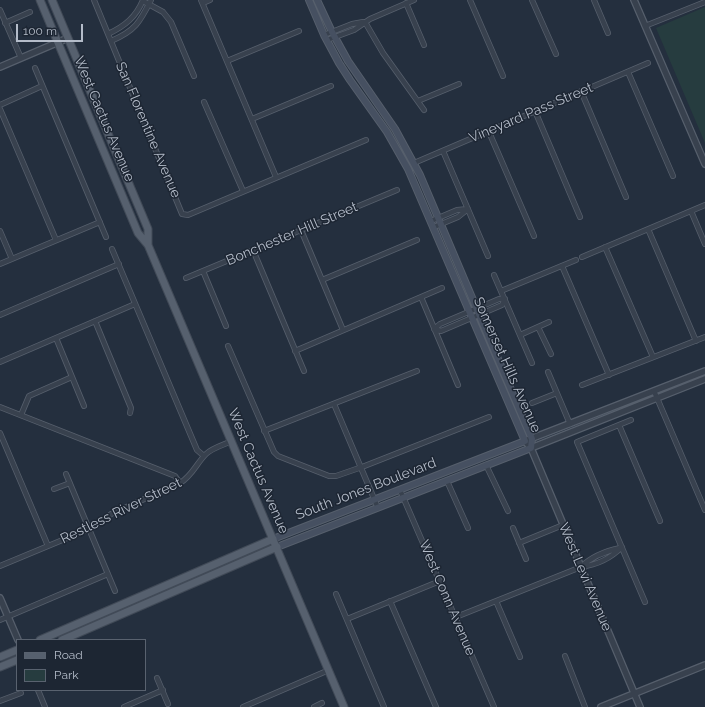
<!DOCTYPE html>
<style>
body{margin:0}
#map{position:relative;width:705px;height:707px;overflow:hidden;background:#242f3e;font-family:Raleway,sans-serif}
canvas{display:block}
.legend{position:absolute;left:16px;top:639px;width:130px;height:52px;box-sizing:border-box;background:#1d2633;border:1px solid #59626f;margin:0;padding:5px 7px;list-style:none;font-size:12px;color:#b4bcc9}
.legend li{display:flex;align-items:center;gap:8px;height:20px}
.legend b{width:20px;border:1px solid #59626f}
.scale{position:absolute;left:16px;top:24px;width:67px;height:18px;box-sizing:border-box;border:2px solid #b4bcc9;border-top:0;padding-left:5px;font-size:12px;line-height:14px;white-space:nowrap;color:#b4bcc9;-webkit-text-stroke:3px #1d2633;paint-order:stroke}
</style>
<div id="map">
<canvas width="705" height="707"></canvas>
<ul class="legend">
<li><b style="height:5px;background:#56606e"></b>Road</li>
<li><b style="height:11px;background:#263c3f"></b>Park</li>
</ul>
<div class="scale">100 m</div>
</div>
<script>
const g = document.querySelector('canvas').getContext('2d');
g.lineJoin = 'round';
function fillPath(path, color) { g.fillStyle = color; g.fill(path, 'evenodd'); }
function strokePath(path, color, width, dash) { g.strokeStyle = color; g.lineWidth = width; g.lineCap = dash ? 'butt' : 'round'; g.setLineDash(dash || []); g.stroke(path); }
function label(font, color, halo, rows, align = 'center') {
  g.font = font + ' Raleway,sans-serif'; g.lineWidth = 3; g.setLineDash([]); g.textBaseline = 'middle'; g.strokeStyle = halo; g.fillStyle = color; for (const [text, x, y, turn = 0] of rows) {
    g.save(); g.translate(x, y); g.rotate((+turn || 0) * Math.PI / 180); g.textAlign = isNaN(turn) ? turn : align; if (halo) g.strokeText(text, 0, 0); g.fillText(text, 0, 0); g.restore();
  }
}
const green = new Path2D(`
 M 705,7 L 705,143 L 656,28 Z`);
const minor = new Path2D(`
 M 94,0 L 182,214 L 188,215 L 366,140
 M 201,0 L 276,177
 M 470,0 L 503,76
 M 532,0 L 556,54
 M 594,0 L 608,33
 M 143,1 L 163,12 L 171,22 L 194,76
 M 203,3 L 210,0
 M 406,3 L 424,45
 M 0,10 L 21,58
 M 365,22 L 383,53 L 424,110
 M 5,23 L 30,12
 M 645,26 L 705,2
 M 108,34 C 125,26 136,17 143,0
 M 324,35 L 352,24 L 363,22
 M 327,40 L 354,30 L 370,19 L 414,0
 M 111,41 C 135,31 140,22 151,0
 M 227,61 L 299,31
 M 35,68 L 106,237
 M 628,72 L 673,176
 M 581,91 L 626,197
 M 418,101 L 459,84
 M 204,102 L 243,191
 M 0,105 L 42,86
 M 0,109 L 56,240
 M 535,111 L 580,217
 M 252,119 L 331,86
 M 489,132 L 534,236
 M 443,151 L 488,256
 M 414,163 L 648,63
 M 691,211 L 705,244
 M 431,221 L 457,210 L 468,209
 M 434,227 L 458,217 L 468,209
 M 648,229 L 696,341
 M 301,230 L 343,330
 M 0,231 L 12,259
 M 605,247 L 653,357
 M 112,249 L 197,450 L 204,456
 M 253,250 L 304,371
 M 582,257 L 705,205
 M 0,264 L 100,222
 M 562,266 L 609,375
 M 203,271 L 226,326
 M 494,275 L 532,363
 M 186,278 L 397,190
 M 322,280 L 417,240
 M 501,291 L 576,260
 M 421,297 L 458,385
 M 499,299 L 505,299 L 502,305 L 441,331 L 434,329 L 440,324 Z
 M 0,315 L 119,264
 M 95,321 L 131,408 L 130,413
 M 538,327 L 551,354
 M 520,335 L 549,322
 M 56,338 L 84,406
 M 228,346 L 274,452 L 278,456 L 329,476 L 336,476 L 362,467 L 489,417
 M 295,351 L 442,288
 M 0,362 L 135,304
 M 548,372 L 570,424
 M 582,385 L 705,337
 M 654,391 L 705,510
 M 532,403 L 557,393
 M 334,404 L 378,508
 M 0,407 L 175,476 L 180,483
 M 21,415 L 29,396 L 72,377
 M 631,420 L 577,442 L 645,602
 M 619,425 L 660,521
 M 264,431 L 417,371
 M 0,433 L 48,546
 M 486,465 L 508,511
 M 66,474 L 115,591
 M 447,481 L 468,528
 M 54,489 L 70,483
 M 400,490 L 494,707
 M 513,528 L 526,559
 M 519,543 L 563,525
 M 0,566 L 89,529 L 103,521 L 111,514 L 180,483 C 192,476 196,464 206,454 C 212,448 223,445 232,441
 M 581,567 C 591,557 606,551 620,548
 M 336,594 L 384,707
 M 390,601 L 436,707
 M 496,601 L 520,657
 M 456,617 L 581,567 C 596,565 611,558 622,547
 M 347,619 L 440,581
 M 0,620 L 108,574
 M 565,656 L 585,707
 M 157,678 L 168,704
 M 38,690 L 45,707
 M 0,701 L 21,693
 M 124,707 L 163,690
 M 243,707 L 329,670
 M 314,707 L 322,703`);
const tertiary = new Path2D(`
 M 634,0 L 705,164
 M 0,67 L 68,38
 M 531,448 L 705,379
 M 0,598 L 18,640
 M 601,707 L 705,665
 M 640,707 L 531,448 L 525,441 L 705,371`);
const secondary = new Path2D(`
 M 273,539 L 525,441 L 408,169 L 387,132 L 350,80 L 339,63 L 324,35 L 309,0
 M 277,547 L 531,448 L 532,439 L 420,175 L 395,129 L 348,61 L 332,32 L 317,0`);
const primary = new Path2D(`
 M 40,0 L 138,233 L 148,245 L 344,707
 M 52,0 L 148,229 L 148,245
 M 40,640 L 273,539
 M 62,640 L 277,547
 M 0,657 L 17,650
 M 0,667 L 17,660`);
const streetNames = [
 ["Vineyard Pass Street",531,113,-23],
 ["West Cactus Avenue",104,119,67],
 ["San Florentine Avenue",148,130,67],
 ["Bonchester Hill Street",292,234,-23],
 ["Somerset Hills Avenue",507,365,66],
 ["West Cactus Avenue",258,471,67],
 ["South Jones Boulevard",366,489,-21],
 ["Restless River Street",121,511,-26],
 ["West Levi Avenue",585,577,67],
 ["West Conn Avenue",447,598,67]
];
fillPath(green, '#263c3f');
strokePath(minor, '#565f6c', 6);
strokePath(tertiary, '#565f6c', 8);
strokePath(secondary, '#565f6c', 8);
strokePath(primary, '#414a57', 9);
strokePath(minor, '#38414e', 4.5);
strokePath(tertiary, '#38414e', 5.5);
strokePath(secondary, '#465061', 6);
strokePath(primary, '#56606e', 7);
label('14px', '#b4bcc9', '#1d2633', streetNames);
</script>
